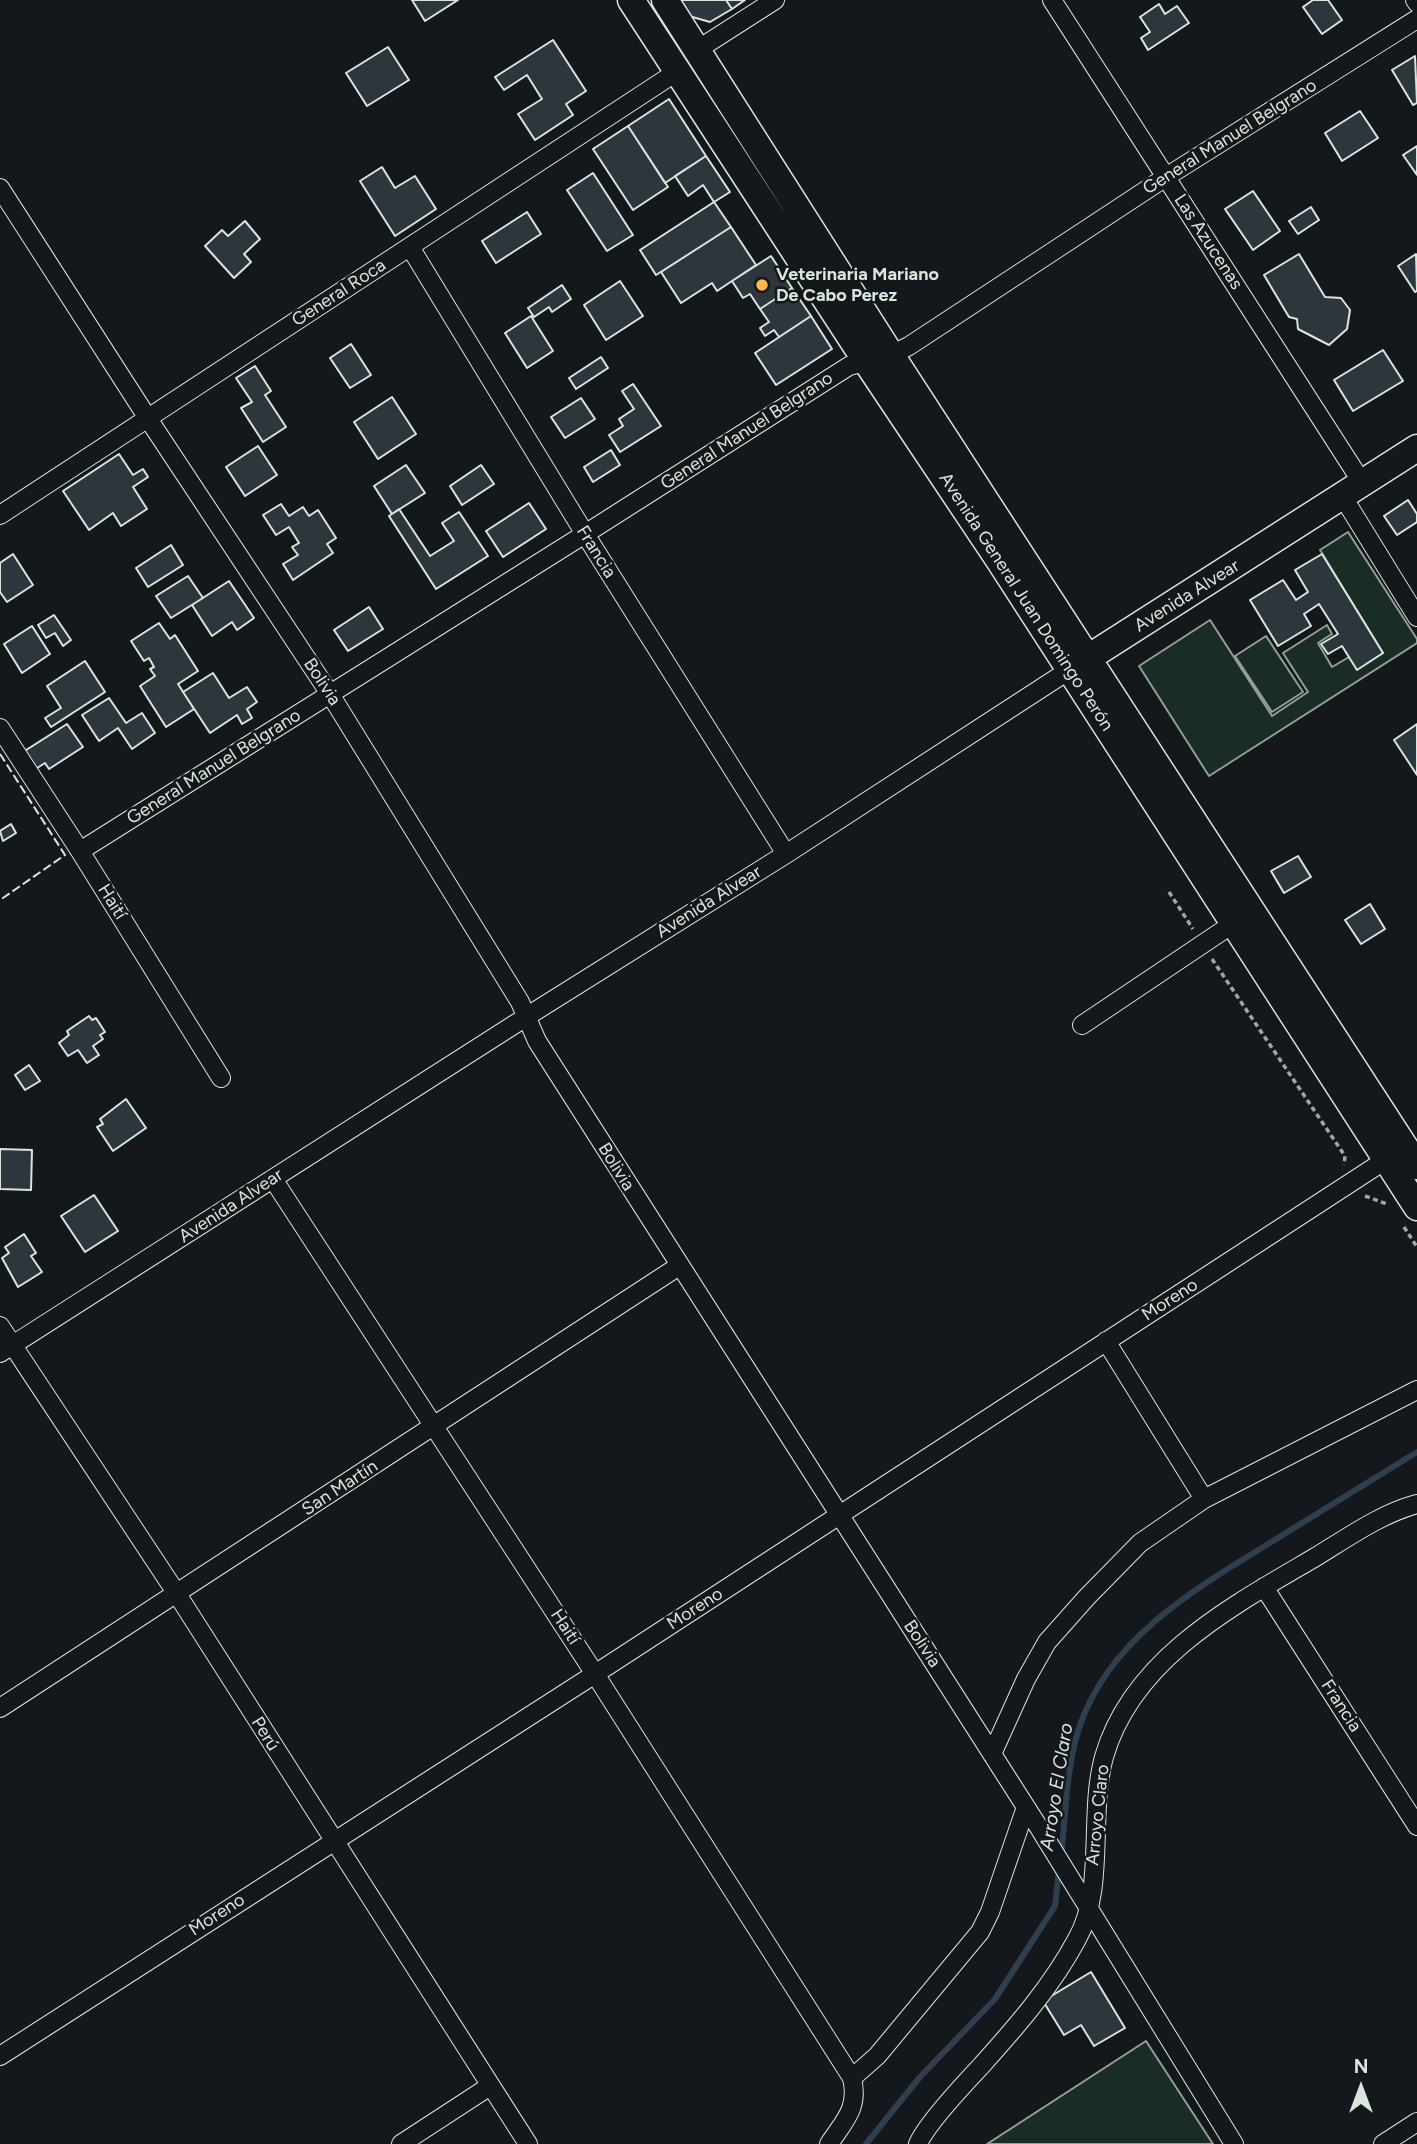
<!DOCTYPE html>
<meta charset="utf-8">
<style>
body{margin:0}
#map{position:relative;width:1417px;height:2144px;overflow:hidden;background:#14181c;font-family:Figtree,sans-serif}
canvas{display:block}
.north{position:absolute;left:1326px;top:2053px;width:70px;height:70px;-webkit-text-stroke:5px #14181c;paint-order:stroke;rotate:0deg;font-size:19px;font-weight:700;line-height:28px;text-align:center;color:#d8e6dc}
.north::after{content:'';display:block;margin:auto;width:24px;height:32px;background:#d8e6dc;clip-path:polygon(50% 0,100% 100%,50% 72%,0 100%)}
</style>
<div id="map">
<canvas width="1417" height="2144"></canvas>
<div class="north">N</div>
</div>
<script>
const g = document.querySelector('canvas').getContext('2d');
g.lineJoin = 'round';
function fillPath(path, color) { g.fillStyle = color; g.fill(path, 'evenodd'); }
function strokePath(path, color, width, dash) { g.strokeStyle = color; g.lineWidth = width; g.lineCap = dash ? 'butt' : 'round'; g.setLineDash(dash || []); g.stroke(path); }
function label(font, color, halo, rows, align = 'center') {
  g.font = font + ' Figtree,sans-serif'; g.lineWidth = 5; g.setLineDash([]); g.textBaseline = 'middle'; g.strokeStyle = halo; g.fillStyle = color; for (const [text, x, y, turn = 0] of rows) {
    g.save(); g.translate(x, y); g.rotate((+turn || 0) * Math.PI / 180); g.textAlign = isNaN(turn) ? turn : align; if (halo) g.strokeText(text, 0, 0); g.fillText(text, 0, 0); g.restore();
  }
}
const green = new Path2D(`
 M 1348,532 L 1417,639 L 1417,643 L 1209,776 L 1139,666 L 1210,620 L 1272,716 L 1308,692 L 1283,653 L 1327,625 L 1332,634 L 1318,643 L 1332,667 L 1349,657 L 1357,669 L 1383,653 L 1320,550 Z
 M 1266,636 L 1303,692 L 1272,712 L 1235,656 Z
 M 1146,2041 L 1213,2144 L 987,2144 Z`);
const stream = new Path2D(`
 M 1061,1856 C 1066,1813 1066,1766 1080,1725 C 1112,1633 1204,1584 1281,1536 C 1327,1508 1372,1480 1417,1452
 M 866,2144 L 920,2077 L 995,1999 L 1055,1906 L 1059,1870`);
const building = new Path2D(`
 M 412,0 L 458,0 L 425,21 Z
 M 679,0 L 726,0 L 732,9 L 710,22 L 689,16 Z
 M 726,0 L 745,0 L 732,9 Z
 M 1313,0 L 1328,0 L 1342,20 L 1322,34 L 1303,7 Z
 M 1159,4 L 1165,14 L 1177,6 L 1189,23 L 1148,50 L 1141,38 L 1150,32 L 1140,17 Z
 M 553,40 L 586,91 L 566,104 L 573,115 L 535,140 L 518,114 L 542,99 L 527,75 L 504,90 L 495,77 Z
 M 388,47 L 409,80 L 367,106 L 346,73 Z
 M 1415,56 L 1417,103 L 1413,105 L 1392,70 Z
 M 669,99 L 706,156 L 665,183 L 628,126 Z
 M 1360,111 L 1378,138 L 1342,161 L 1325,133 Z
 M 628,126 L 668,187 L 633,210 L 593,149 Z
 M 1417,146 L 1417,175 L 1403,155 Z
 M 706,156 L 730,192 L 714,202 L 703,185 L 688,196 L 675,176 Z
 M 382,167 L 395,188 L 415,176 L 436,209 L 395,236 L 360,181 Z
 M 593,173 L 633,235 L 607,251 L 567,190 Z
 M 1253,191 L 1280,231 L 1253,250 L 1225,209 Z
 M 714,202 L 731,227 L 656,275 L 640,250 Z
 M 1311,207 L 1319,220 L 1298,234 L 1289,221 Z
 M 527,212 L 541,234 L 496,263 L 482,241 Z
 M 245,221 L 260,239 L 244,254 L 251,262 L 234,278 L 205,246 L 222,230 L 228,236 Z
 M 731,227 L 756,265 L 717,291 L 712,283 L 681,303 L 661,272 Z
 M 1299,254 L 1325,297 L 1341,298 L 1350,310 L 1347,329 L 1329,345 L 1298,329 L 1297,319 L 1289,317 L 1264,275 Z
 M 1416,254 L 1417,291 L 1415,292 L 1398,266 Z
 M 771,256 L 792,288 L 760,309 L 750,294 L 743,298 L 732,281 Z
 M 620,281 L 643,316 L 606,340 L 584,305 Z
 M 562,285 L 571,299 L 552,312 L 549,307 L 534,317 L 528,308 Z
 M 792,288 L 811,316 L 779,337 L 774,330 L 765,336 L 760,328 L 769,322 L 760,309 Z
 M 531,316 L 553,351 L 527,368 L 505,333 Z
 M 811,316 L 832,349 L 776,385 L 755,353 Z
 M 351,344 L 371,375 L 350,388 L 330,358 Z
 M 1383,350 L 1403,381 L 1353,411 L 1334,380 Z
 M 601,357 L 608,368 L 576,389 L 569,378 Z
 M 255,366 L 271,391 L 265,395 L 286,427 L 263,442 L 241,408 L 252,402 L 236,378 Z
 M 633,384 L 661,426 L 620,452 L 609,435 L 623,426 L 619,419 L 634,409 L 622,391 Z
 M 392,397 L 416,434 L 378,459 L 354,422 Z
 M 581,398 L 595,419 L 565,438 L 551,417 Z
 M 258,446 L 277,475 L 245,496 L 226,467 Z
 M 611,450 L 620,465 L 593,482 L 584,467 Z
 M 119,454 L 133,475 L 143,469 L 148,477 L 133,487 L 147,509 L 121,526 L 113,513 L 89,530 L 63,491 Z
 M 406,465 L 425,493 L 392,514 L 374,486 Z
 M 481,465 L 494,484 L 462,505 L 450,486 Z
 M 1408,500 L 1417,514 L 1417,522 L 1397,535 L 1384,516 Z
 M 529,503 L 546,529 L 503,557 L 486,531 Z
 M 281,504 L 289,516 L 303,507 L 309,516 L 318,510 L 336,538 L 327,544 L 333,553 L 293,580 L 283,564 L 298,555 L 292,547 L 299,543 L 289,527 L 276,535 L 263,515 Z
 M 399,509 L 430,556 L 454,541 L 442,523 L 459,512 L 488,556 L 436,589 L 389,516 Z
 M 171,545 L 183,565 L 148,587 L 136,568 Z
 M 13,554 L 33,585 L 7,602 L 0,592 L 0,563 Z
 M 1322,554 L 1383,653 L 1357,670 L 1342,646 L 1328,654 L 1321,644 L 1338,634 L 1319,604 L 1304,614 L 1311,626 L 1278,646 L 1250,600 L 1283,580 L 1296,600 L 1308,592 L 1295,570 Z
 M 188,576 L 203,598 L 171,618 L 156,596 Z
 M 229,581 L 254,618 L 237,630 L 232,622 L 212,636 L 192,605 Z
 M 369,607 L 383,629 L 348,651 L 334,630 Z
 M 54,615 L 71,640 L 63,646 L 55,633 L 46,638 L 38,625 Z
 M 159,623 L 170,639 L 175,635 L 198,671 L 178,684 L 194,709 L 166,727 L 140,686 L 155,676 L 150,669 L 154,667 L 149,658 L 144,661 L 131,641 Z
 M 32,626 L 50,654 L 22,673 L 4,644 Z
 M 85,661 L 105,692 L 51,727 L 45,718 L 61,708 L 47,686 Z
 M 213,673 L 229,698 L 247,687 L 257,702 L 247,709 L 252,718 L 242,724 L 237,715 L 210,733 L 183,692 Z
 M 109,698 L 126,723 L 142,713 L 155,733 L 132,749 L 118,728 L 99,741 L 82,715 Z
 M 67,724 L 83,747 L 49,769 L 45,763 L 34,770 L 23,752 Z
 M 1417,724 L 1417,775 L 1394,740 Z
 M 11,824 L 16,833 L 3,841 L 0,831 Z
 M 1298,856 L 1311,877 L 1284,893 L 1271,871 Z
 M 1370,904 L 1385,929 L 1361,944 L 1345,920 Z
 M 89,1016 L 92,1020 L 96,1018 L 105,1032 L 100,1035 L 103,1039 L 93,1046 L 99,1055 L 87,1063 L 78,1050 L 68,1056 L 59,1043 L 69,1035 L 67,1031 Z
 M 29,1065 L 40,1081 L 25,1090 L 15,1075 Z
 M 126,1099 L 146,1128 L 113,1151 L 97,1127 L 103,1124 L 100,1119 Z
 M 0,1149 L 32,1150 L 31,1190 L 0,1189 Z
 M 94,1195 L 118,1231 L 85,1252 L 61,1216 Z
 M 24,1234 L 36,1253 L 31,1256 L 42,1272 L 18,1287 L 2,1258 L 9,1253 L 5,1247 Z
 M 1091,1972 L 1125,2028 L 1094,2046 L 1081,2025 L 1064,2035 L 1043,2001 Z`);
const path = new Path2D(`
 M 1169,892 L 1193,929
 M 1212,959 L 1345,1156 L 1344,1165
 M 1365,1196 L 1387,1204
 M 1404,1227 L 1417,1247`);
const street = new Path2D(`
 M 1052,0 L 1363,484
 M 1415,0 L 1417,3
 M 697,50 L 775,0
 M 0,188 L 147,417 L 330,694 L 520,1002 L 537,1041 L 1038,1826 L 1234,2144
 M 410,247 L 585,534 L 786,854
 M 1343,497 L 1417,617
 M 0,515 L 678,71
 M 0,728 L 80,851 L 221,1078
 M 80,851 L 585,534 L 849,366 L 891,355 L 909,346 L 1166,177 L 1417,19
 M 1082,1025 L 1234,923
 M 273,1179 L 595,1674 L 852,2078 C 859,2108 845,2120 829,2144
 M 0,1326 L 177,1594 L 528,2144
 M 1106,1341 L 1204,1499
 M 0,1353 L 526,1017 L 786,854 L 1077,665
 M 1264,1587 L 1417,1826
 M 0,1708 L 679,1266
 M 992,1754 L 1026,1679 L 1047,1642 L 1087,1597 L 1140,1543 L 1204,1499 L 1417,1390
 M 0,2056 L 595,1674 L 1387,1159
 M 852,2078 L 877,2056 L 980,1932 L 990,1912 L 1026,1807
 M 401,2144 L 490,2086
 M 918,2144 C 926,2124 965,2083 981,2066 C 1016,2027 1052,1986 1077,1939 C 1106,1888 1088,1814 1104,1757 C 1132,1659 1232,1606 1314,1558 C 1347,1538 1380,1514 1417,1504
 M 1383,2144 L 1417,2122`);
const secondary = new Path2D(`
 M 631,0 L 866,361 L 999,560 L 1417,1207
 M 665,0 L 891,355 L 1417,1166
 M 1088,658 L 1417,448`);
const fence = new Path2D(`
 M 0,754 L 65,855 L 0,900`);
const markers = [
 [762,285,7,"#ffb74d"]
];
const streetNames = [
 ["General Manuel Belgrano",1230,137,-32],
 ["Las Azucenas",1208,242,57],
 ["General Roca",339,293,-33],
 ["General Manuel Belgrano",747,431,-33],
 ["Francia",596,552,58],
 ["Avenida Alvear",1187,596,-32],
 ["Avenida General Juan Domingo Perón",1026,602,57],
 ["Bolivia",322,682,57],
 ["General Manuel Belgrano",214,767,-32],
 ["Haití",112,902,58],
 ["Avenida Alvear",709,902,-32],
 ["Bolivia",616,1167,58],
 ["Avenida Alvear",231,1206,-33],
 ["Moreno",1170,1300,-33],
 ["San Martín",340,1488,-33],
 ["Moreno",695,1609,-33],
 ["Haití",565,1627,57],
 ["Bolivia",922,1644,57],
 ["Francia",1341,1706,57],
 ["Perú",265,1734,58],
 ["Arroyo Claro",1098,1815,-84],
 ["Moreno",217,1915,-33]
];
const poiNames = [
 ["Veterinaria Mariano",776,275],
 ["De Cabo Perez",776,296]
];
const waterNames = [
 ["Arroyo El Claro",1057,1787,-81]
];
fillPath(green, '#1a2d24');
strokePath(green, '#939e99', 2);
strokePath(stream, '#2f3f4d', 6);
fillPath(building, '#2c363c');
strokePath(building, '#d8e6dc', 2);
strokePath(street, '#d8e6dc', 20);
strokePath(secondary, '#d8e6dc', 29);
strokePath(path, '#9da8a2', 3.5, [5, 3.5]);
strokePath(street, '#14181c', 18);
strokePath(secondary, '#14181c', 26);
strokePath(fence, '#d8e6dc', 2, [9, 3.5]);
for (const [x, y, r, color] of markers) { const dot = new Path2D(); dot.arc(x, y, r, 0, 2 * Math.PI); g.fillStyle = color; g.fill(dot); strokePath(dot, '#14181c', 2.5); }
label('18px', '#d8e6dc', '#14181c', streetNames);
label('bold 18px', '#d8e6dc', '#14181c', poiNames, 'left');
label('italic 19px', '#d8e6dc', '#14181c', waterNames);
</script>
